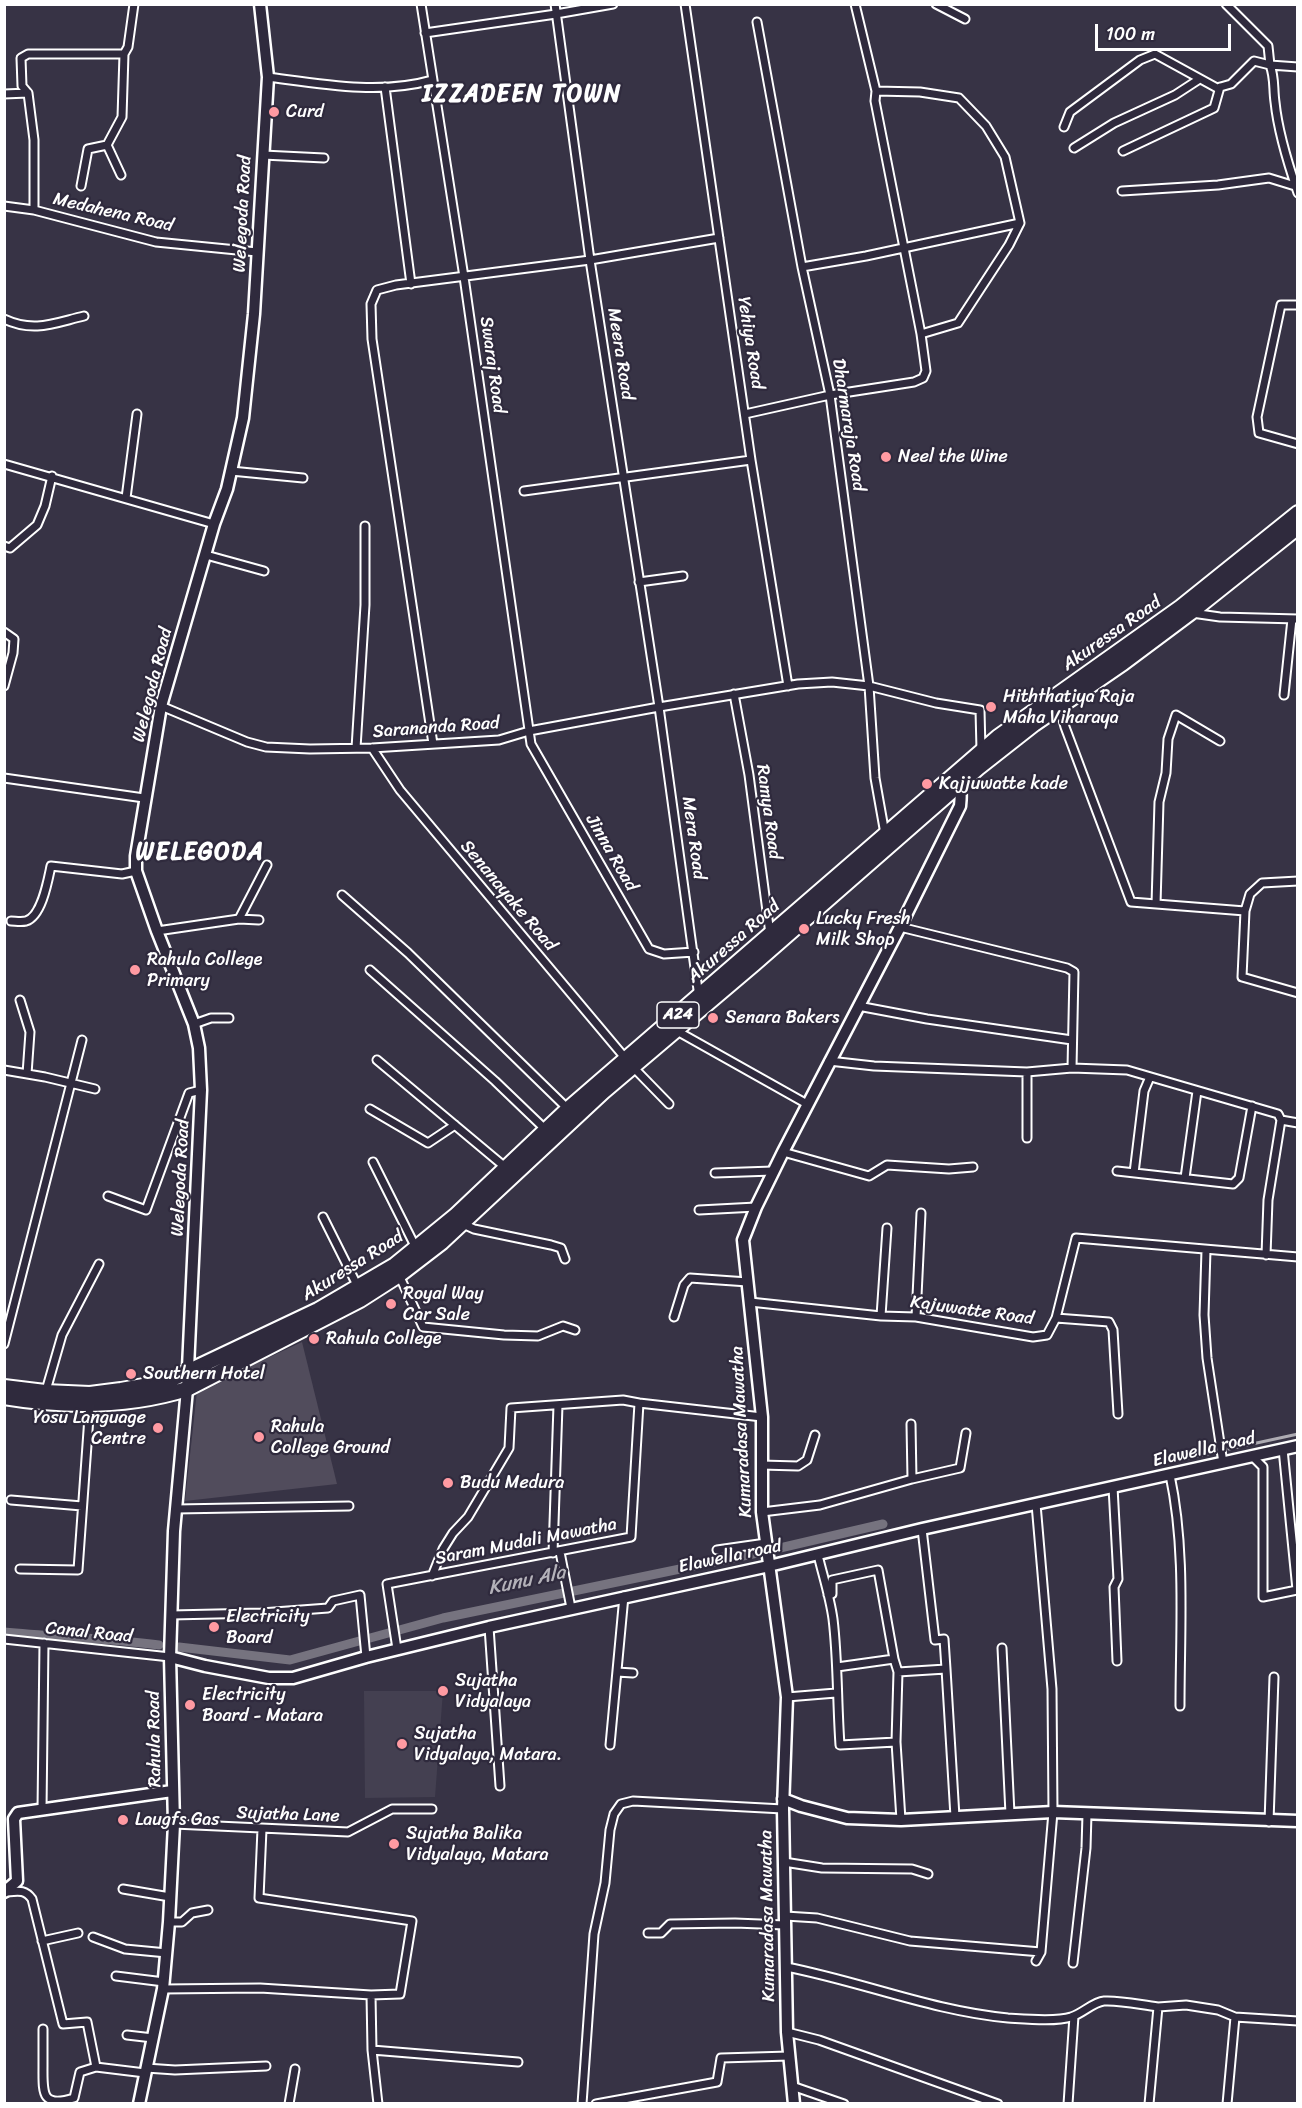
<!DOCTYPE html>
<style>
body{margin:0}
#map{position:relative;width:1302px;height:2108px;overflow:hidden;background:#373345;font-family:Sriracha,sans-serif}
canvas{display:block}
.frame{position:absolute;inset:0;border:6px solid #fff;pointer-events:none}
.scale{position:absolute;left:1095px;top:24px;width:136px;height:27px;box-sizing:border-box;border:3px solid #fff;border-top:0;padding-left:8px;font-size:18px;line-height:21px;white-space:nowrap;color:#fff;-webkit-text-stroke:4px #2f2a3d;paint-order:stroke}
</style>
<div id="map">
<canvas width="1302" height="2108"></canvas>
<div class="frame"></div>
<div class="scale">100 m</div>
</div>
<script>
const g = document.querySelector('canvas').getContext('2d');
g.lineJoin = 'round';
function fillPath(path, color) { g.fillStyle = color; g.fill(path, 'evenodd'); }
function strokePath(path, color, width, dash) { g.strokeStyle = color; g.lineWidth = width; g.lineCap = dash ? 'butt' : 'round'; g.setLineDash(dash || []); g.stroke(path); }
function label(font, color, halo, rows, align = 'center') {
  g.font = font + ' Sriracha,sans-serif'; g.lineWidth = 4.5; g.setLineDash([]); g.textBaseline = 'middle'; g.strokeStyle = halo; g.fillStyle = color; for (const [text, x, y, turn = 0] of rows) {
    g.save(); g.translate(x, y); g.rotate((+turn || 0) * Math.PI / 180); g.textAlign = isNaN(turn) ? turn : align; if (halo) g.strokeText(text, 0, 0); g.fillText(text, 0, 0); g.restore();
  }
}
const built = new Path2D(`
 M 364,1691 L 443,1691 L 435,1797 L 365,1798 Z`);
const green = new Path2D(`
 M 302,1342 L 337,1484 L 185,1501 L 197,1391 Z`);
const stream = new Path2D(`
 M 1229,1449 L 1298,1434
 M 1188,1458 L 1217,1452`);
const canal = new Path2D(`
 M 4,1632 C 56,1637 108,1638 159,1645
 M 179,1647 L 290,1660 L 443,1618 L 767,1551 L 883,1524`);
const street = new Path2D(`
 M 421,4 L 464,277 L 531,744 L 649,949 L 664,954 L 694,952
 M 555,4 L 590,260 L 659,707 L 699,997
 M 685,4 L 751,460 L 788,686
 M 936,4 L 965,19
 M 1226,4 L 1268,46 L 1270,65 L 1298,67
 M 757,22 L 802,267 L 830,395 L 869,686 L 875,778 L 885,834
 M 425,33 L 556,14 L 613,4
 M 268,77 C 321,84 380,95 432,80
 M 385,87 L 411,284
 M 876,91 L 920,92 L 959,98 L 986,126 L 1005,157 L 1020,223 L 1009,245 L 958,323 L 921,334
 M 4,94 L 28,93
 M 1064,127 L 1070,112 L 1140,60 L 1155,54 L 1217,88 L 1231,84 L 1254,61 L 1270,65 C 1275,78 1273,88 1275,102 C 1278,132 1288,164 1298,193
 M 107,145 L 121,175
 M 1074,148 L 1114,123 L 1175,95 L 1198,80
 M 1123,151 L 1214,108 L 1220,87
 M 263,155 L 324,158
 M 81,186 L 88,149 L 107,145 L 122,117 L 124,54
 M 1122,191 L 1218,185 L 1269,178 L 1295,186
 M 4,206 L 34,210 L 156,242 L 257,252
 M 34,210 L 34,140 L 28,93 L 22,86 L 21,58 L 28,54 L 124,54 L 128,47 L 134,4
 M 802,267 L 866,256 L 1020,223
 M 1298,305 L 1281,305 L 1257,417 L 1259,433 L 1298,444
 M 4,319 C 34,333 54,323 84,316
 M 745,414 L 830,395 L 914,382 L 923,378 L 926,371 L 921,334 L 875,101 L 876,91 L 855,4
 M 4,464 L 214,524
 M 231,471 L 303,478
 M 524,491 L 751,460
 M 126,498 L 137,414
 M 4,546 L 10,548 L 37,525 L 45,506 L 52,476
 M 206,555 L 264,571
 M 639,582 L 683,576
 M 1192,613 L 1220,617 L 1298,619
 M 4,632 L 14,639 L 13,653 L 4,686
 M 734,694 L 749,775 L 770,934
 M 1284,695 L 1292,619
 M 161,706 L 247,742 L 266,747 L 310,749 L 372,748 L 499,740 L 529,731 L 659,707 L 798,684 L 832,682 L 869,686 L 936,703 L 980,710 L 981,750
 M 1059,706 L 1065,727 L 1131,902 L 1245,911 L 1250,894 L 1262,883 L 1298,881
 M 433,744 L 372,339 L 371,304 L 377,290 L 396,285 L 590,260 L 719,238
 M 356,748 L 365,605 L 365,526
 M 372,748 L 400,790 L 626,1059
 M 4,778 L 144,798
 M 342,895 L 408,953 L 568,1109
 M 1156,904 L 1159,802 L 1166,773 L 1168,739 L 1176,715 L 1220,741
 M 1245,911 L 1242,977 L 1298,993
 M 239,919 L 267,865
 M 11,921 C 15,921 21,922 26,921 C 42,916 48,880 51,866 L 122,874 L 136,871
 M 900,927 L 1067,968 L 1074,972 L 1072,1068
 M 157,931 L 239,919 L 259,920
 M 370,970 L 495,1081 L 546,1130
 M 20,1000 L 30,1032 L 27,1074
 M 858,1006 L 927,1019 L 1072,1040
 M 194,1024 L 211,1018 L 229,1018
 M 677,1031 L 807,1104
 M 377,1060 L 505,1167
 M 829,1061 L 874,1066 L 1027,1072 L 1072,1068 L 1127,1070 L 1278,1114 L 1281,1120 L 1268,1200 L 1266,1255
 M 633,1067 L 669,1104
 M 4,1070 L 45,1077 L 95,1089
 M 370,1109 L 428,1143 L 455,1125
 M 1281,1120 L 1298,1123
 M 1027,1138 L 1027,1072
 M 783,1152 L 869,1176 L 887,1165 L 949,1169 L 973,1167
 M 373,1162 L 416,1248
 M 1117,1171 L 1233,1184 L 1239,1178 L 1252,1106
 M 715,1173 L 773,1171
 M 1134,1173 L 1144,1091 L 1150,1077
 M 1185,1178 L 1197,1091
 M 108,1196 L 146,1210 L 189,1093 L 201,1090
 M 699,1210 L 756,1207
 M 323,1217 L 358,1287
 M 463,1224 L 474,1229 L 551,1245 L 561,1248 L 565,1259
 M 1206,1250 L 1204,1315 L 1207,1358 L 1223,1463
 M 399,1275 L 423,1327 L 504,1335 L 538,1336 L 563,1326 L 575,1330
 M 750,1302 L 881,1316 L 916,1317 L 1033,1337 L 1047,1335 L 1056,1318 L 1076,1238 L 1298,1257
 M 881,1316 L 887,1228
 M 674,1317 L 684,1285 L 690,1278 L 748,1282
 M 916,1317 L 921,1213
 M 1056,1318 L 1109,1322 L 1113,1330 L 1118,1414
 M 4,1344 L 82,1040
 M 45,1394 L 62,1335 L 99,1264
 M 639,1403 L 762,1417
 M 911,1424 L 912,1479
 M 1252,1456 L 1263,1467 L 1263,1597 L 1297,1590 L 1283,1449
 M 761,1465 L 798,1466 L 807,1460 L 815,1435
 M 1170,1475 C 1186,1550 1180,1629 1180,1706
 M 1113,1487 L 1118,1579 L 1114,1587 L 1117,1661
 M 11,1500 L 82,1506
 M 176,1509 L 349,1506
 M 762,1512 L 820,1505 L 912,1479 L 960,1468 L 966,1433
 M 922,1529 L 935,1640 L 944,1639 L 946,1669
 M 717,1550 L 766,1543
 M 560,1552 L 571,1608
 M 553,1553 L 558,1405
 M 818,1555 C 823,1576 830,1597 833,1619 C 838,1660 837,1703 840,1745 L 896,1742
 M 20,1569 L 78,1570 L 90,1403
 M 828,1595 L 832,1594 L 832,1580 L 878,1570 L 894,1659
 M 171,1615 L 261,1613 L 328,1608 L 333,1601 L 360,1595 L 366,1657
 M 489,1627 L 500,1786
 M 4,1639 L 170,1657
 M 1002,1648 L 1010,1814
 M 397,1649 L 387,1584 L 631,1537 L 639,1403 L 623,1400 L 511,1408 L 509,1448 L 468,1517 L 453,1533 L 443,1549 L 432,1576
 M 837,1667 L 894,1659 L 898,1672 L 896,1742 L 901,1820
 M 617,1672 L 633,1673
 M 898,1672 L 946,1669 L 955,1817
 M 787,1697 L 836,1693
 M 610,1745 L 624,1596
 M 42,1810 L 44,1643
 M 1269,1822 L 1274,1677
 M 174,1824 L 348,1832 L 392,1809 L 432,1809
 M 784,1862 L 822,1868 L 912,1869 L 928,1874
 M 123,1889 L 170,1897
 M 6,1892 C 18,1891 25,1889 32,1899 L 63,2024 L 87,2022 L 96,2067 L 145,2073
 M 785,1916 L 817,1918 L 910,1941 L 1041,1952
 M 169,1922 L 182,1922 L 192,1913 L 208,1910
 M 648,1933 L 661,1933 L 670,1924 L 735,1923 L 785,1925
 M 93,1937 L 125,1949 L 167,1953
 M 42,1941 L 78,1933
 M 1036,1961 L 1041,1952 L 1053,1812 L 1052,1689 L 1036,1504
 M 1073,1963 L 1086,1848 L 1087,1814
 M 786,1967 C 860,1981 932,2011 1008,2018 C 1025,2019 1056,2022 1071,2017 C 1082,2014 1093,2002 1104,2001 C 1121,2000 1141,2005 1158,2007
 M 116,1976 L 164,1982
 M 163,1989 L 260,1988 L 371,1995 L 400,1994 L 412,1921 L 259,1898 L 262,1829
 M 371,1995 L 372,2050 L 378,2104
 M 43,2029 C 43,2042 43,2054 43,2067 C 43,2093 41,2108 74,2098 L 80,2072 L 96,2067
 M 787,2032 L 819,2040 L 998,2104
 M 127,2035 L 153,2038
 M 372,2050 L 518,2062
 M 146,2068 L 175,2070 L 266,2066
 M 792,2086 L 844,2104
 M 289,2104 L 295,2069
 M 582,2104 L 594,1934 L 605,1883 L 610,1830 L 614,1814 L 621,1804 L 633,1801 L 783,1809
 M 596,2104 L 717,2082 L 721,2058 L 789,2056
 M 1068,2104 L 1074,2016
 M 1149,2104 L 1158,2007 L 1186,2005 L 1218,2010 L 1235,2017 L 1298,2021
 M 1227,2104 L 1235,2017`);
const secondary = new Path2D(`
 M 170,1657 L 205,1666 L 269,1678 L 293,1678 L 366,1657 L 489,1627 L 769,1566 L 922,1529 L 1298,1446
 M 783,1799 L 801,1806 L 847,1818 L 901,1820 L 1053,1812 L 1298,1821
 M 4,1892 L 17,1881 L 14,1819 L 18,1813 L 172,1791
 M 139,2104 L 163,1989 L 169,1922 L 174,1824 L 170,1657 L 174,1531 L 187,1389 L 201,1090 L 199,1048 L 194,1024 L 157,931 L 136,871 L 136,856 L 161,706 L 214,524 L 227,489 L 243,418 L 254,314 L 268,77 L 260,4
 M 794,2104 L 787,2032 L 783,1809 L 787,1697 L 762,1512 L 762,1417 L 743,1240 L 756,1207 L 783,1152 L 900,927 L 960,806 C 961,796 962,788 955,781`);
const highway = new Path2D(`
 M 4,1387 L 45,1392 L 90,1394 L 121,1390 L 166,1382 L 318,1310 L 395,1265 L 455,1216 L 568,1109 L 998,737 L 1181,607 L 1298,513
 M 4,1397 C 64,1407 129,1407 187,1389 L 360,1300 L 399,1275 L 442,1242 L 603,1092 L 754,964 L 978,768 L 1034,724 L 1123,663 L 1190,613 L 1298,527`);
const markers = [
 [274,112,6,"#ff9aa2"],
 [886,457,6,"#ff9aa2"],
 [991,707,6,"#ff9aa2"],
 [927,784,6,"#ff9aa2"],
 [804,929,6,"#ff9aa2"],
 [135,970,6,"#ff9aa2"],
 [713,1018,6,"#ff9aa2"],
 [391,1304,6,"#ff9aa2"],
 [314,1339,6,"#ff9aa2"],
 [131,1374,6,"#ff9aa2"],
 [158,1428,6,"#ff9aa2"],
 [259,1437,6,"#ff9aa2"],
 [448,1483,6,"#ff9aa2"],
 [214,1627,6,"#ff9aa2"],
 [443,1691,6,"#ff9aa2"],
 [190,1705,6,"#ff9aa2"],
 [402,1744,6,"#ff9aa2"],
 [123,1820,6,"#ff9aa2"],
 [394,1844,6,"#ff9aa2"]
];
const shields = [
 [678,1015,42]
];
const shieldNames = [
 ["A24",678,1015]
];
const poiNames = [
 ["Curd",286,112],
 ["Neel the Wine",898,457],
 ["Hiththatiya Raja",1003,697],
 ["Maha Viharaya",1003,718],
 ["Kajjuwatte kade",939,784],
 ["Lucky Fresh",816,919],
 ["Milk Shop",816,940],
 ["Rahula College",147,960],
 ["Primary",147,981],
 ["Senara Bakers",725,1018],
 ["Royal Way",403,1294],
 ["Car Sale",403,1315],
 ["Rahula College",326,1339],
 ["Southern Hotel",143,1374],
 ["Yosu Language",146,1418,"right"],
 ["Centre",146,1439,"right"],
 ["Rahula",271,1427],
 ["College Ground",271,1448],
 ["Budu Medura",460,1483],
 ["Electricity",226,1617],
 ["Board",226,1638],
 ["Sujatha",455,1681],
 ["Vidyalaya",455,1702],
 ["Electricity",202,1695],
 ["Board - Matara",202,1716],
 ["Sujatha",414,1734],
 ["Vidyalaya, Matara.",414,1755],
 ["Laugfs Gas",135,1820],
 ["Sujatha Balika",406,1834],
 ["Vidyalaya, Matara",406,1855]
];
const streetNames = [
 ["Medahena Road",113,213,13],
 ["Welegoda Road",243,214,-87],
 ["Yehiya Road",750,343,81],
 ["Meera Road",620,354,81],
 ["Swaraj Road",492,365,82],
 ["Dharmaraja Road",848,425,81],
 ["Akuressa Road",1112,634,-35],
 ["Welegoda Road",153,685,-76],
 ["Sarananda Road",436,728,-4],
 ["Ramya Road",768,812,82],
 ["Mera Road",693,838,82],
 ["Jinna Road",611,853,60],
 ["Senanayake Road",508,896,50],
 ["Akuressa Road",734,942,-41],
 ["Welegoda Road",181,1178,-87],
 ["Akuressa Road",353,1266,-32],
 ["Kajuwatte Road",972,1311,8],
 ["Kumaradasa Mawatha",742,1432,-93],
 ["Elawella road",1204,1450,-13],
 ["Saram Mudali Mawatha",526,1542,-11],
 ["Elawella road",730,1557,-12],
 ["Canal Road",89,1633,6],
 ["Rahula Road",155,1739,-91],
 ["Sujatha Lane",288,1815,2],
 ["Kumaradasa Mawatha",768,1916,-91]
];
const waterNames = [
 ["Kunu Ala",527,1581,-12]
];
const districtNames = [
 ["IZZADEEN TOWN",522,95],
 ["WELEGODA",200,853]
];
fillPath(built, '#444051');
fillPath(green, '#514c5c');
strokePath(stream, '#adabb2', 3);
strokePath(canal, '#76737f', 9);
strokePath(street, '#fff', 11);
strokePath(secondary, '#fff', 15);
strokePath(highway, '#fff', 18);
strokePath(street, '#2f2a3d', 7);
strokePath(secondary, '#2f2a3d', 10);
strokePath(highway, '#2f2a3d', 14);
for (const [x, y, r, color] of markers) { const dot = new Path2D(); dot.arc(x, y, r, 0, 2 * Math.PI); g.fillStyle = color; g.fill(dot); strokePath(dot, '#2f2a3d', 2); }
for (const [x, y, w] of shields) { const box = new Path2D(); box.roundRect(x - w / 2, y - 13, w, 26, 4.5); g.fillStyle = '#2f2a3d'; g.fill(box); strokePath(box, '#fff', 1.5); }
label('bold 16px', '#fff', null, shieldNames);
label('18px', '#fff', '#2f2a3d', poiNames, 'left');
label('18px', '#fff', '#2f2a3d', streetNames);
label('italic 20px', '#b4b2b9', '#2f2a3d', waterNames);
g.letterSpacing = '1.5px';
label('bold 24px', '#fff', '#2f2a3d', districtNames);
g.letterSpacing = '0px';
</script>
